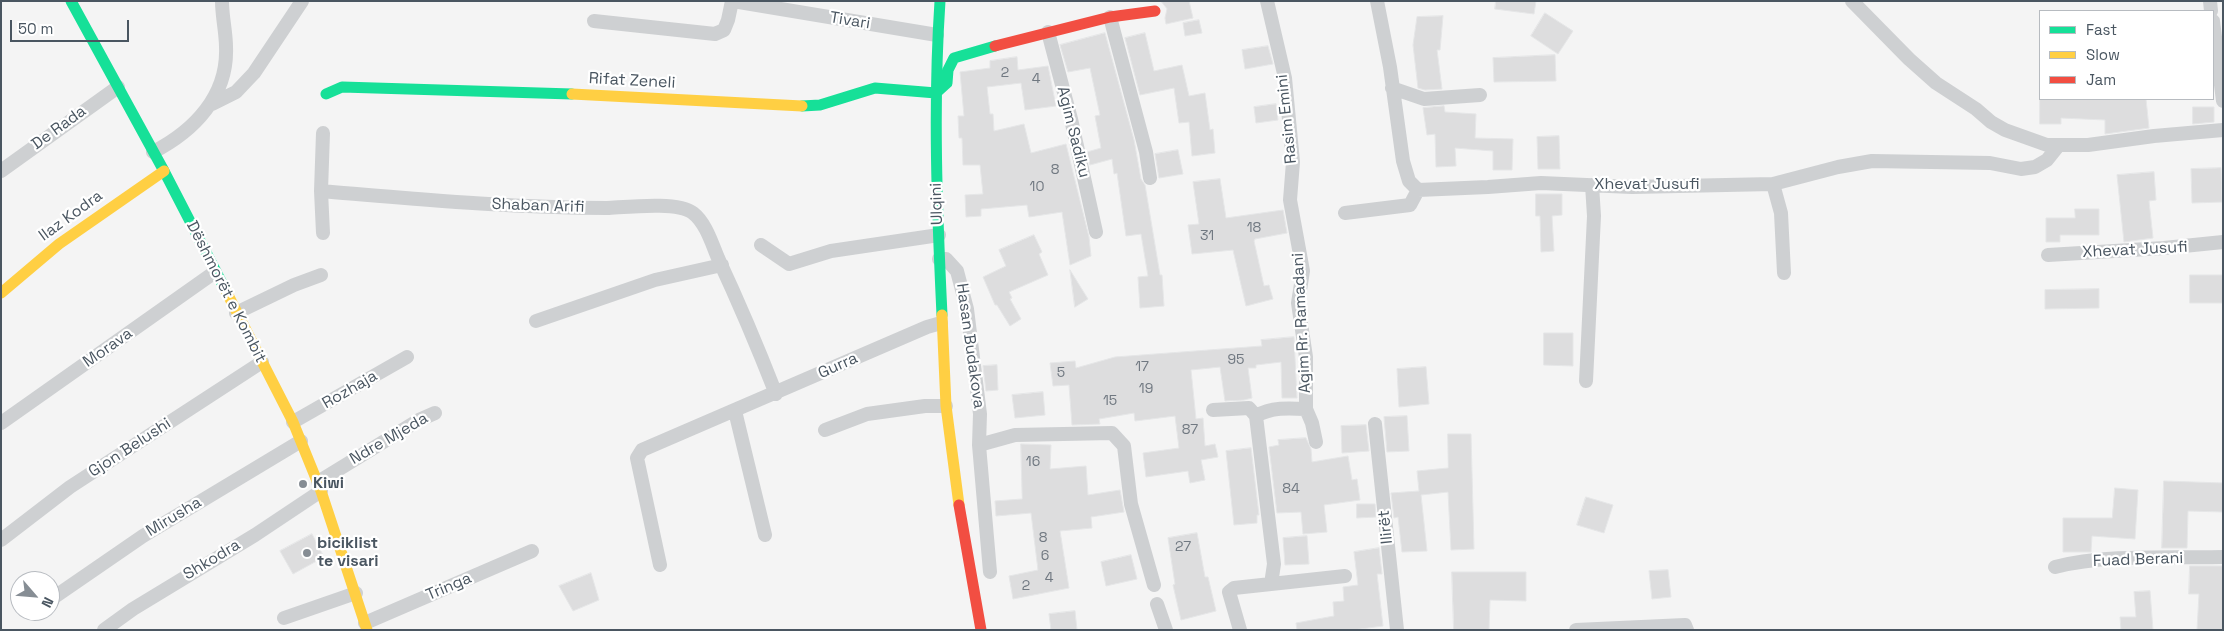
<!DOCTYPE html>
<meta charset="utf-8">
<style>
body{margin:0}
#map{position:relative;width:2224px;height:631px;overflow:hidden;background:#f4f4f4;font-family:"Space Grotesk",sans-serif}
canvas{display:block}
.frame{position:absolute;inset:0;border:2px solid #4a5661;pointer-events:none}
.legend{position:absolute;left:2039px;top:10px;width:175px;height:90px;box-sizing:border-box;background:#fff;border:1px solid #b7bbc0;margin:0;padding:6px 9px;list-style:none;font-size:15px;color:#4a5661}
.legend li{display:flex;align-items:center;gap:10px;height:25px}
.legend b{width:25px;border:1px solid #b7bbc0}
.north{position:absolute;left:10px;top:571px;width:50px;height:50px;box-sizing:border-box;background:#fff;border:1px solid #b7bbc0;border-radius:50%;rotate:117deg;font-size:14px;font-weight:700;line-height:20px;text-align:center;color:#4a5661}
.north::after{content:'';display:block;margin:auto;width:18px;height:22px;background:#868d94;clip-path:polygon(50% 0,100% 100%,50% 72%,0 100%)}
.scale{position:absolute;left:10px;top:20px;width:119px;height:22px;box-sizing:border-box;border:2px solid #4a5661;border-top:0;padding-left:6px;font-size:15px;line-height:18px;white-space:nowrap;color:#4a5661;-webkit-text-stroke:4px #fff;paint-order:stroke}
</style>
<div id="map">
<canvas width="2224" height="631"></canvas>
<div class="frame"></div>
<ul class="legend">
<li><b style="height:6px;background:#16e098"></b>Fast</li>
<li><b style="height:6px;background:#ffcf43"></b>Slow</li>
<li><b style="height:6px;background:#f24e42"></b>Jam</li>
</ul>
<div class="north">N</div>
<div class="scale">50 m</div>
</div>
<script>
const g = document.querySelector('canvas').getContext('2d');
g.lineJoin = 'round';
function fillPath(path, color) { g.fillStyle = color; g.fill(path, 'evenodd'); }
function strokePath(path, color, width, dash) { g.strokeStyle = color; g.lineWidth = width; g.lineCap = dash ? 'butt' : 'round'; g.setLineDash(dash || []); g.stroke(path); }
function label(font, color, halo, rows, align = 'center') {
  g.font = font + ' "Space Grotesk",sans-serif'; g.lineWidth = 4.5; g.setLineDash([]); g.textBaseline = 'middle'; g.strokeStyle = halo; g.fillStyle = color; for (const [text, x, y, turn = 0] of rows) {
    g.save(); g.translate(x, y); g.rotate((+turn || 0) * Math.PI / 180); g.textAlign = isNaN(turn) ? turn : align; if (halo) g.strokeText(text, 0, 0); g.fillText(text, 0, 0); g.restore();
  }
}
const building = new Path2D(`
 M 1161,1 L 1189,1 L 1193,18 L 1166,24 L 1165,18 L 1167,9 Z
 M 1496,1 L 1536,1 L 1534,14 L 1495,9 Z
 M 1545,13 L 1573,31 L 1558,54 L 1531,36 Z
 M 1443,16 L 1440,50 L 1437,50 L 1442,89 L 1425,90 L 1418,88 L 1413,45 L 1417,17 Z
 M 1199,20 L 1202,33 L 1185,36 L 1183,23 Z
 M 1105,33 L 1134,140 L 1141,179 L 1145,185 L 1160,275 L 1162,275 L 1164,306 L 1140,308 L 1138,277 L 1148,276 L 1141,234 L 1126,236 L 1117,173 L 1114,174 L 1112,159 L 1090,165 L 1087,152 L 1101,148 L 1095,116 L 1100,115 L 1090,68 L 1068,72 L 1060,45 Z
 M 1145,33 L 1154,71 L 1182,65 L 1189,96 L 1205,93 L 1210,130 L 1213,129 L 1215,153 L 1192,156 L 1189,122 L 1179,123 L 1174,88 L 1140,95 L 1125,38 Z
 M 1268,46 L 1273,64 L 1245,69 L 1242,50 Z
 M 1555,55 L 1556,81 L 1494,82 L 1493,58 Z
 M 1017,57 L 1018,70 L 1048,66 L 1056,106 L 1025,110 L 1021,83 L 987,87 L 990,114 L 993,114 L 994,131 L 1024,124 L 1031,153 L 1066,144 L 1089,237 L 1091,256 L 1070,265 L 1062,212 L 1029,217 L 1027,205 L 981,209 L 981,216 L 966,217 L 965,195 L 983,194 L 980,165 L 963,165 L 962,138 L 959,138 L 958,116 L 964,116 L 960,72 L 990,68 L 990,61 Z
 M 2040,99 L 2146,99 L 2149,128 L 2105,134 L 2105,120 L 2061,118 L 2061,124 L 2040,124 Z
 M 1276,104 L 1278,120 L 1256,123 L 1254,107 Z
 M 1444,106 L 1445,112 L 1476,114 L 1475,138 L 1513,139 L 1512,170 L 1493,170 L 1493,151 L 1455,148 L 1456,166 L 1436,167 L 1435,134 L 1427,135 L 1423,108 Z
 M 2193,107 L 2214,107 L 2214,122 L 2193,124 Z
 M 1559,136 L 1560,169 L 1538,169 L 1537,137 Z
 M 1178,150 L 1183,174 L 1159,178 L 1155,154 Z
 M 2221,168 L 2222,202 L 2192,203 L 2191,169 Z
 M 2154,172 L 2156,200 L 2149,201 L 2153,238 L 2124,242 L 2117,175 Z
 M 1220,179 L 1226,218 L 1283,210 L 1287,233 L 1255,239 L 1254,241 L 1264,286 L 1269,285 L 1273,299 L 1246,306 L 1233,250 L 1192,254 L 1188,225 L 1199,224 L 1193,182 Z
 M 1536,194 L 1562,194 L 1562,215 L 1552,216 L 1554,251 L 1541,252 L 1540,216 L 1536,216 Z
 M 2075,209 L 2099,209 L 2099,235 L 2060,235 L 2060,242 L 2046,242 L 2046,218 L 2075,218 Z
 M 1034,235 L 1042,252 L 1039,254 L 1048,275 L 1009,292 L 1012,298 L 1010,299 L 1021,319 L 1010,326 L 997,305 L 995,305 L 983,277 L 1006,266 L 999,250 Z
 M 1070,270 L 1088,299 L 1075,307 Z
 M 2190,275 L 2223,275 L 2223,303 L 2190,303 Z
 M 2099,289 L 2099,308 L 2045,309 L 2045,290 Z
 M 1544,333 L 1573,333 L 1573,366 L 1544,365 Z
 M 1294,337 L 1297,398 L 1282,398 L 1281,362 L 1256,365 L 1256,368 L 1248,368 L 1252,398 L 1244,400 L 1225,401 L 1220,367 L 1191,370 L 1196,419 L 1203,418 L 1205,446 L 1215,444 L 1218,457 L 1201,460 L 1205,480 L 1190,483 L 1188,471 L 1146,477 L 1143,453 L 1179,448 L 1175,416 L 1135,421 L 1134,413 L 1099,419 L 1100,424 L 1072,425 L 1069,385 L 1053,386 L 1050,363 L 1075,361 L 1076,368 L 1115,357 L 1262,346 L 1261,340 Z
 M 997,365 L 998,390 L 986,391 L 983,366 Z
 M 1426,367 L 1429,404 L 1399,407 L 1397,369 Z
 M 1043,392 L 1045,415 L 1015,418 L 1012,395 Z
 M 1407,416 L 1409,451 L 1387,452 L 1384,417 Z
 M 1366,425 L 1369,451 L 1342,453 L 1341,426 Z
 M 1448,434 L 1471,434 L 1474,549 L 1451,550 L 1448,492 L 1421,495 L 1427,551 L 1402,552 L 1398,517 L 1394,518 L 1391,493 L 1419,491 L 1417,471 L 1448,468 Z
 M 1306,438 L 1311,449 L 1312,462 L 1348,456 L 1352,480 L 1357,479 L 1360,500 L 1324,505 L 1327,532 L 1303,534 L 1301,512 L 1277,513 L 1269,447 L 1279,445 L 1278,440 Z
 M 1021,444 L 1051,445 L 1050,469 L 1086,466 L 1088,495 L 1120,490 L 1124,512 L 1091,517 L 1092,528 L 1060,531 L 1069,588 L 1013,599 L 1009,576 L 1038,570 L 1031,513 L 996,516 L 995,501 L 1022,499 Z
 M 1251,448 L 1259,515 L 1257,515 L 1257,523 L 1234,525 L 1226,451 Z
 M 2164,481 L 2223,483 L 2223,512 L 2188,511 L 2187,548 L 2162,548 Z
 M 2115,488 L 2138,490 L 2135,539 L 2092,536 L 2091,552 L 2063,552 L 2063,518 L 2112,518 Z
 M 1586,497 L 1613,505 L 1604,533 L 1577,525 Z
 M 1357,504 L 1375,504 L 1376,517 L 1357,518 Z
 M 1197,533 L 1205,577 L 1208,577 L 1216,611 L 1181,620 L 1173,585 L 1175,584 L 1168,538 Z
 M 312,534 L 324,557 L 293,574 L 280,551 Z
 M 1307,536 L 1309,564 L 1285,565 L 1283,538 Z
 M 1379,548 L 1382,574 L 1377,574 L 1383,626 L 1353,630 L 1297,630 L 1296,623 L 1334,616 L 1333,602 L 1344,601 L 1343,587 L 1358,585 L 1354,552 Z
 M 1131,555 L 1137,579 L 1106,586 L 1101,562 Z
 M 2190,566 L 2223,566 L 2223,630 L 2197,630 L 2199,594 L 2189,594 Z
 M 1668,570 L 1671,597 L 1652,599 L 1649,571 Z
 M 1452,572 L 1526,572 L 1526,601 L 1490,600 L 1489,630 L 1454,630 Z
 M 591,573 L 599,600 L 573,611 L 559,586 Z
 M 2150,591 L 2153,630 L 2121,630 L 2120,617 L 2136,617 L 2134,592 Z
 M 1075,611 L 1077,630 L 1051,630 L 1049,614 Z`);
const street = new Path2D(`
 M 733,1 L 937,35
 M 1267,1 L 1285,78 L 1293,162 L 1290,200 L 1303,271 L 1298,303 L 1306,357 L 1306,409 C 1289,408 1271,407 1256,416 L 1274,564 L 1271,584
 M 1377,1 L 1390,67 L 1403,161 L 1409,181 L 1418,190 L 1488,187 L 1541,183 L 1632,187 L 1773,184 L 1838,167 L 1872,161 L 1990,163 L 2021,169 L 2035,167 L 2047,160 L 2059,145
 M 1852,1 L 1909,59 L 1936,83 L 1976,109 L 1991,122 L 2005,130 L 2047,145 L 2088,145 L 2154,136 L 2223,130
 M 2210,1 L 2211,11
 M 1110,17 L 1146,152 L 1150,178
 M 594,21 L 715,34 L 724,30 L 728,20 L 732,1
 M 2213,21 L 2223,101
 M 1048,32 L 1071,119 L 1096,232
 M 1392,88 L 1424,99 L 1480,95
 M 212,104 L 236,92 L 254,73 L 302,1
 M 153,152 C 194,131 228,96 226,47 C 226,32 222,17 222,1
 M 1,171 L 118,87
 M 1773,184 L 1781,213 L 1784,273
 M 321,191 C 417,199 511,208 607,208 C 627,207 678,201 693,213 C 706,223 712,244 718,258 C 739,303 758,348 776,394
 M 1345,213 L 1410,205 L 1418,190
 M 323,233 L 321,191 L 323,133
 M 761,245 L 789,264 L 831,251 L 939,235
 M 2048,255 L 2164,248 L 2223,242
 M 939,259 L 946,259 L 957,271 L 967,309 L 980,414 L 979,445
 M 236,313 L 294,285 L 321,275
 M 536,321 L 655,280 L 722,265
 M 1586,381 L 1594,216 L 1592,185
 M 1306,409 L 1312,423 L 1316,442
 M 1213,410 L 1249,408 L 1256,416
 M 735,411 L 765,535
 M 293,422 L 407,357
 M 1,423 L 215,272
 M 1375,424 L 1397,630
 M 825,430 L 867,414 L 925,406 L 946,406
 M 318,482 L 419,420 L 435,413
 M 1,540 L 70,487 L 262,362
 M 660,565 L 637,458 L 642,450 L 927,327 L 941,323
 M 2055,567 C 2104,554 2171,558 2223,557
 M 990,572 L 979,445 L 1015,435 L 1112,433 L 1124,446 L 1131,504 L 1154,585
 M 50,600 L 143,536 L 301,441
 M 1157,604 L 1166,630
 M 34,612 L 35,611
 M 284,618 L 356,593
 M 365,623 L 532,551
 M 104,630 L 133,609 L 255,535 L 321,491
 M 1240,630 L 1229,592 L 1234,588 L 1345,576
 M 1576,630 L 1685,625 L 1687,630`);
const fast = new Path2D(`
 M 71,1 L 164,171 L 226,291
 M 940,1 C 933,106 937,210 942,315
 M 326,94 L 342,87 L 572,94
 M 802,106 L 820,105 L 875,88 L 936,93 L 947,83 L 948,70 L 954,58 L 995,46`);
const slow = new Path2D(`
 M 572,94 L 802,106
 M 226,291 L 293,422 L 321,491 L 367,630
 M 1,293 L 59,244 L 164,171
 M 942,315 L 946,406 L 959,505`);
const jam = new Path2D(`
 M 995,46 L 1110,17 L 1155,11
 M 959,505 L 981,630`);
const markers = [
 [303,484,5,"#868d94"],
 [307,553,5,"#868d94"]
];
const numberNames = [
 ["2",1005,73],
 ["4",1036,79],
 ["8",1055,170],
 ["10",1037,187],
 ["18",1254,228],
 ["31",1207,236],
 ["95",1236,360],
 ["17",1142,367],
 ["5",1061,373],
 ["19",1146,389],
 ["15",1110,401],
 ["87",1190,430],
 ["16",1033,462],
 ["84",1291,489],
 ["8",1043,538],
 ["27",1183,547],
 ["6",1045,556],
 ["4",1049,578],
 ["2",1026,586]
];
const streetNames = [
 ["Tivari",850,21,9],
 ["Rifat Zeneli",632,81,3],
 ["Rasim Emini",1287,119,-96],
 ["De Rada",59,128,-36],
 ["Agim Sadiku",1073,132,76],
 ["Xhevat Jusufi",1647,185],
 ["Ulqini",937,204,-92],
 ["Shaban Arifi",538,206,2],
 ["Ilaz Kodra",71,216,-36],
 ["Xhevat Jusufi",2135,250,-3],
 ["Dëshmorët e Kombit",226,292,63],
 ["Agim Rr. Ramadani",1302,323,-93],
 ["Hasan Budakova",970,346,82],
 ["Morava",108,348,-35],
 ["Gurra",838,366,-24],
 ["Rozhaja",350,390,-30],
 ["Ndre Mjeda",389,439,-30],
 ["Gjon Belushi",130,448,-33],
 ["Mirusha",174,517,-31],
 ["Ilirët",1386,527,-96],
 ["Shkodra",212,560,-31],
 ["Fuad Berani",2138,560,-2],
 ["Tringa",449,587,-23]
];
const poiNames = [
 ["Kiwi",313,484],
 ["biciklist",317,544],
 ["te visari",317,562]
];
fillPath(building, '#ddddde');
strokePath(building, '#e5e6e7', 1);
strokePath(street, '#ced0d2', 14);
strokePath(fast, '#16e098', 11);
strokePath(slow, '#ffcf43', 11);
strokePath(jam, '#f24e42', 11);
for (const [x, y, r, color] of markers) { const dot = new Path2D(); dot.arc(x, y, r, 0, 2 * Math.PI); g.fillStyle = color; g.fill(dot); strokePath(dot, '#fff', 2); }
label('14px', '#707881', null, numberNames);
label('16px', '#4a5661', '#fff', streetNames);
label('bold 16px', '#4a5661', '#fff', poiNames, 'left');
</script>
